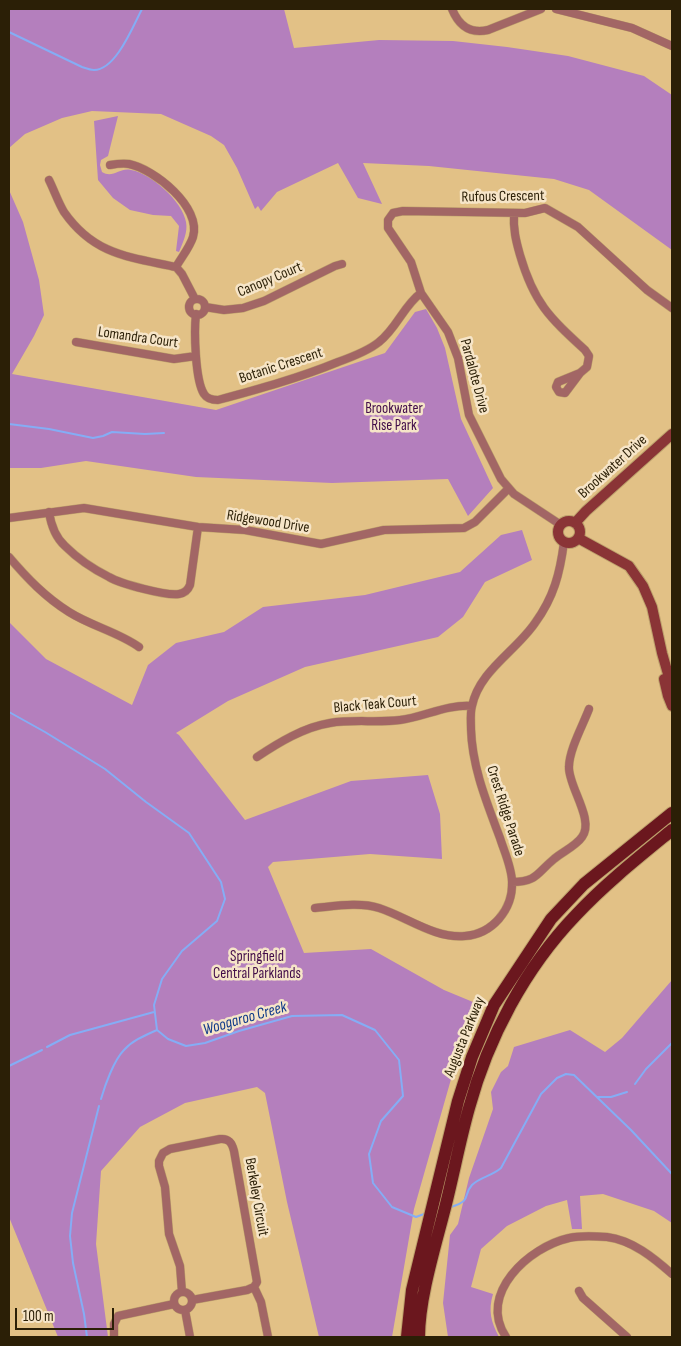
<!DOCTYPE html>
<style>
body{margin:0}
#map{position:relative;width:681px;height:1346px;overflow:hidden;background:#e2c186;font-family:"Sofia Sans Condensed",sans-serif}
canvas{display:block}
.frame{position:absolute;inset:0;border:10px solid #2b1f06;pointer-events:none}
.scale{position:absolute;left:15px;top:1308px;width:99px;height:22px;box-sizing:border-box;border:2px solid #2b1f06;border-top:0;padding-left:6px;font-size:15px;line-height:18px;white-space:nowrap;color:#2b1f06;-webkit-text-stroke:4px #f6e5c8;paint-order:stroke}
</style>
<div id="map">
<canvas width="681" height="1346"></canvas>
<div class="frame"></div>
<div class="scale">100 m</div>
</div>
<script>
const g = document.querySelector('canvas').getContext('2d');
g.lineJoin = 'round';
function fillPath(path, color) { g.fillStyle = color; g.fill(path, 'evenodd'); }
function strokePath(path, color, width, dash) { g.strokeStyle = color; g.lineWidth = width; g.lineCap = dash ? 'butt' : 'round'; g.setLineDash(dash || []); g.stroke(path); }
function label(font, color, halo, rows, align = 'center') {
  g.font = font + ' "Sofia Sans Condensed",sans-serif'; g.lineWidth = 5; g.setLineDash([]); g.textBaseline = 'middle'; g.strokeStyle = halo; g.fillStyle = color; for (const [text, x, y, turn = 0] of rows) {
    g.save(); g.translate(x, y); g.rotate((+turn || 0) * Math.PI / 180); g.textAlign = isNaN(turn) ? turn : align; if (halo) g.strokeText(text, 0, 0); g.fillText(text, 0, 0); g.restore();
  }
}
const green = new Path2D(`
 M 9,9 L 284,9 L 294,48 L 379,40 L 453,41 L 507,47 L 568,56 L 644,76 L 672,95 L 672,250 L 589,190 L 554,179 L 429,166 L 363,163 L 382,204 L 358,198 L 338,163 L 277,192 L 261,211 L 258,206 L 255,209 L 237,168 L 224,145 L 211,136 L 161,114 L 92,111 L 62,118 L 25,134 L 9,148 Z
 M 118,116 L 108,156 L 101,160 L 100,165 L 102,172 C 113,179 120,167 131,170 C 151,173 183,202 186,222 C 188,232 183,242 179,252 L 176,251 L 179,226 L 171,216 L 153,215 L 130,210 L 113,198 L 98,180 L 94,121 Z
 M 9,190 L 23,222 L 39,280 L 44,315 L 34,336 L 12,374 L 216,410 L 385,353 L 415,312 L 426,309 L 437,328 L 445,348 L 461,419 L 493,488 L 468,516 L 448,479 L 332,483 L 196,477 L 86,461 L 41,468 L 9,468 Z
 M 522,530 L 532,560 L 485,582 L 463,617 L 438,637 L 305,667 L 228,701 L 176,733 L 179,735 L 245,820 L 351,781 L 428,775 L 440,814 L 442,859 L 370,854 L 273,862 L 268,867 L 304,953 L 371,949 L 444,990 L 473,1002 L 414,1209 L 392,1337 L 319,1337 L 287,1202 L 265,1093 L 257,1087 L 185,1103 L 140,1127 L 101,1171 L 96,1244 L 108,1337 L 58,1337 L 9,1217 L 9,622 L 46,659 L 132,705 L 148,665 L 176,643 L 224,632 L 263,607 L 365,595 L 460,572 L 501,535 Z
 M 672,980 L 672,1223 L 654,1211 L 603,1194 L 580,1196 L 582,1229 L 572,1229 L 567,1200 L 546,1206 L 507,1226 L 481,1249 L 471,1287 L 493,1294 C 488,1311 491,1322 499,1337 L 448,1337 L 443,1303 L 450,1235 L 458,1224 L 469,1178 L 493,1109 L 491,1092 L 501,1072 L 508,1066 L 514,1047 L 570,1030 L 605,1052 L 622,1038 Z`);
const stream = new Path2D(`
 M 9,32 L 82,67 C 85,68 90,70 94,70 C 116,70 133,26 142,9
 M 9,424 L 49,429 L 93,438 L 103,436 L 112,432 L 145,434 L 164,433
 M 9,712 L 45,732 L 105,769 L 146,802 L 189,833 L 221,882 L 225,899 L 217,921 L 182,951 L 162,979 L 154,1005 L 157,1030 L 168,1039 L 186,1046 L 205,1043 L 239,1031 L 292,1016 L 342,1015 L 375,1030 L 399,1060 L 403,1096 L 381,1121 L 369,1154 L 373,1183 L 392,1207 L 416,1217 L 424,1214
 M 47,1047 L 70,1035 L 154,1012
 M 9,1066 L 42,1050
 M 635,1084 L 646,1069 L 672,1043
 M 597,1097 L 611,1097 L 627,1092
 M 101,1099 C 105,1085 114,1060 124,1050 C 133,1040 146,1035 157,1030
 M 451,1207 C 473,1200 462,1196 472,1185 C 480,1177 492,1176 501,1168 L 541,1094 L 557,1078 L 566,1074 L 574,1075 L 631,1130 L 672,1174
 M 87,1337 L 84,1314 L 73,1263 L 70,1236 L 72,1213 L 99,1106`);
const street = new Path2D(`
 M 452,9 C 459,26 470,34 488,30 L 541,9
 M 556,9 L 632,28 L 672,46
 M 110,165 C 116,164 123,163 129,164 C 154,169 202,207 193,237 C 190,247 181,258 176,267
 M 49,180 C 54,190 58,202 64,212 C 94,255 129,257 176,267 L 182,274 L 195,299
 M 514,213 C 513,229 516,241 520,255 C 534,303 549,317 585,350 L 589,356 L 587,367 L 580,373 L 565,393 L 559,392 L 556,387 L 558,382 L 580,373
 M189 307a8 8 0 1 1 16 0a8 8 0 1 1-16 0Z
 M 205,307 L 224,310 L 243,308 L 264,301 L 335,266 L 342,264
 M 196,314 C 194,331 195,380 204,394 C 207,399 213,400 218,400 C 259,389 299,378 338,362 C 352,357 368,351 379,342 C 397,328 404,305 421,293
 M 76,342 L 174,359 L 196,356
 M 49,512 C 51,525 55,537 65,546 C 77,558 93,569 109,577 C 121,584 166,596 179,594 C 185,593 188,590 190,585 L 198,527
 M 9,518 L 84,508 L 198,527 L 245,530 L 321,544 L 384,530 L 464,528 L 475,522 L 508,489
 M 561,525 L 514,494 L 501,479 L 469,415 L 458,358 L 448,332 L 421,293 L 411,262 L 388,228 L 388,220 L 393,213 L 403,211 L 525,213 L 545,208 L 578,227 L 647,290 L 672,308
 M 9,557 C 27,578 45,597 69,612 C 91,626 118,632 139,647
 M 257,757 C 278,743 304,727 330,723 C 353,719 377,723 400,720 C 424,717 447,704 472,706
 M 512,882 C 537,882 537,873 554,859 C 562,852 576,846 582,837 C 595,820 568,786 569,767 C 569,750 583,725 589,709
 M 315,908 C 336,906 360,902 379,908 C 407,917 435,939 465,936 C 492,934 513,910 512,882 C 512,868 504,851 500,838 C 487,803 472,767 471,729 C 471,722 470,713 472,706 C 479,671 516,651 535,623 C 554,597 560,573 564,542
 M 254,1287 L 261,1302 L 268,1337
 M 579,1291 L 583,1298 L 627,1337
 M174 1301a9 9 0 1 1 18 0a9 9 0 1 1-18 0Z
 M 182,1292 L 180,1266 L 169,1234 L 165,1187 L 159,1166 L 159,1161 L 163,1153 L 170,1149 L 220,1139 C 229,1138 232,1143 234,1151 L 257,1282 L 254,1287 L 247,1290 L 192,1300
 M 185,1310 L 190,1337
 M 114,1337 L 114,1324 L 118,1316 L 174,1304
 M 506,1337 C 477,1294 529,1247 569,1238 C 581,1235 595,1236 607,1237 C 632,1240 654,1258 672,1274`);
const secondary = new Path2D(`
 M558 532a11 11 0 1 1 22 0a11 11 0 1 1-22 0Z
 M 575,523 L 586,511 L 672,434
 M 578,538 L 629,566 L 643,586 L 652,607 L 662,653 L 672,688
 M 664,679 L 668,696 L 672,706`);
const primary = new Path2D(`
 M 407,1337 L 412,1290 L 458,1101 L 472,1057 L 494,1005 L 551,919 L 584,884 L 672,813
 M 419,1337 C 419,1297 436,1244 446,1204 C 454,1172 460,1140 469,1108 C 488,1038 525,968 576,915 C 605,884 639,857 672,830`);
const streetNames = [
 ["Rufous Crescent",503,197,-1],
 ["Canopy Court",270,280,-23],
 ["Lomandra Court",138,338,8],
 ["Botanic Crescent",281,366,-18],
 ["Pardalote Drive",474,376,75],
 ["Brookwater Drive",613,467,-42],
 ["Ridgewood Drive",268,522,9],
 ["Black Teak Court",375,705,-5],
 ["Crest Ridge Parade",505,811,72],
 ["Augusta Parkway",465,1037,-68],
 ["Berkeley Circuit",256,1197,80]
];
const parkNames = [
 ["Brookwater",394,409],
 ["Rise Park",394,426],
 ["Springfield",257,957],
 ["Central Parklands",257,974]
];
const waterNames = [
 ["Woogaroo Creek",245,1019,-16]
];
fillPath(green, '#b47fbd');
strokePath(stream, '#85adf5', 2);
strokePath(street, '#bda16c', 9);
strokePath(secondary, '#bda16c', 12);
strokePath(primary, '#bda16c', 14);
strokePath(street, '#a26665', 8);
strokePath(secondary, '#8a3436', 10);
strokePath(primary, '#6b171e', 12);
label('15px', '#2b1f06', '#f6e5c8', streetNames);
label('15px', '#410c49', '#f6e5c8', parkNames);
label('italic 16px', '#0e3989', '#f6e5c8', waterNames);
</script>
